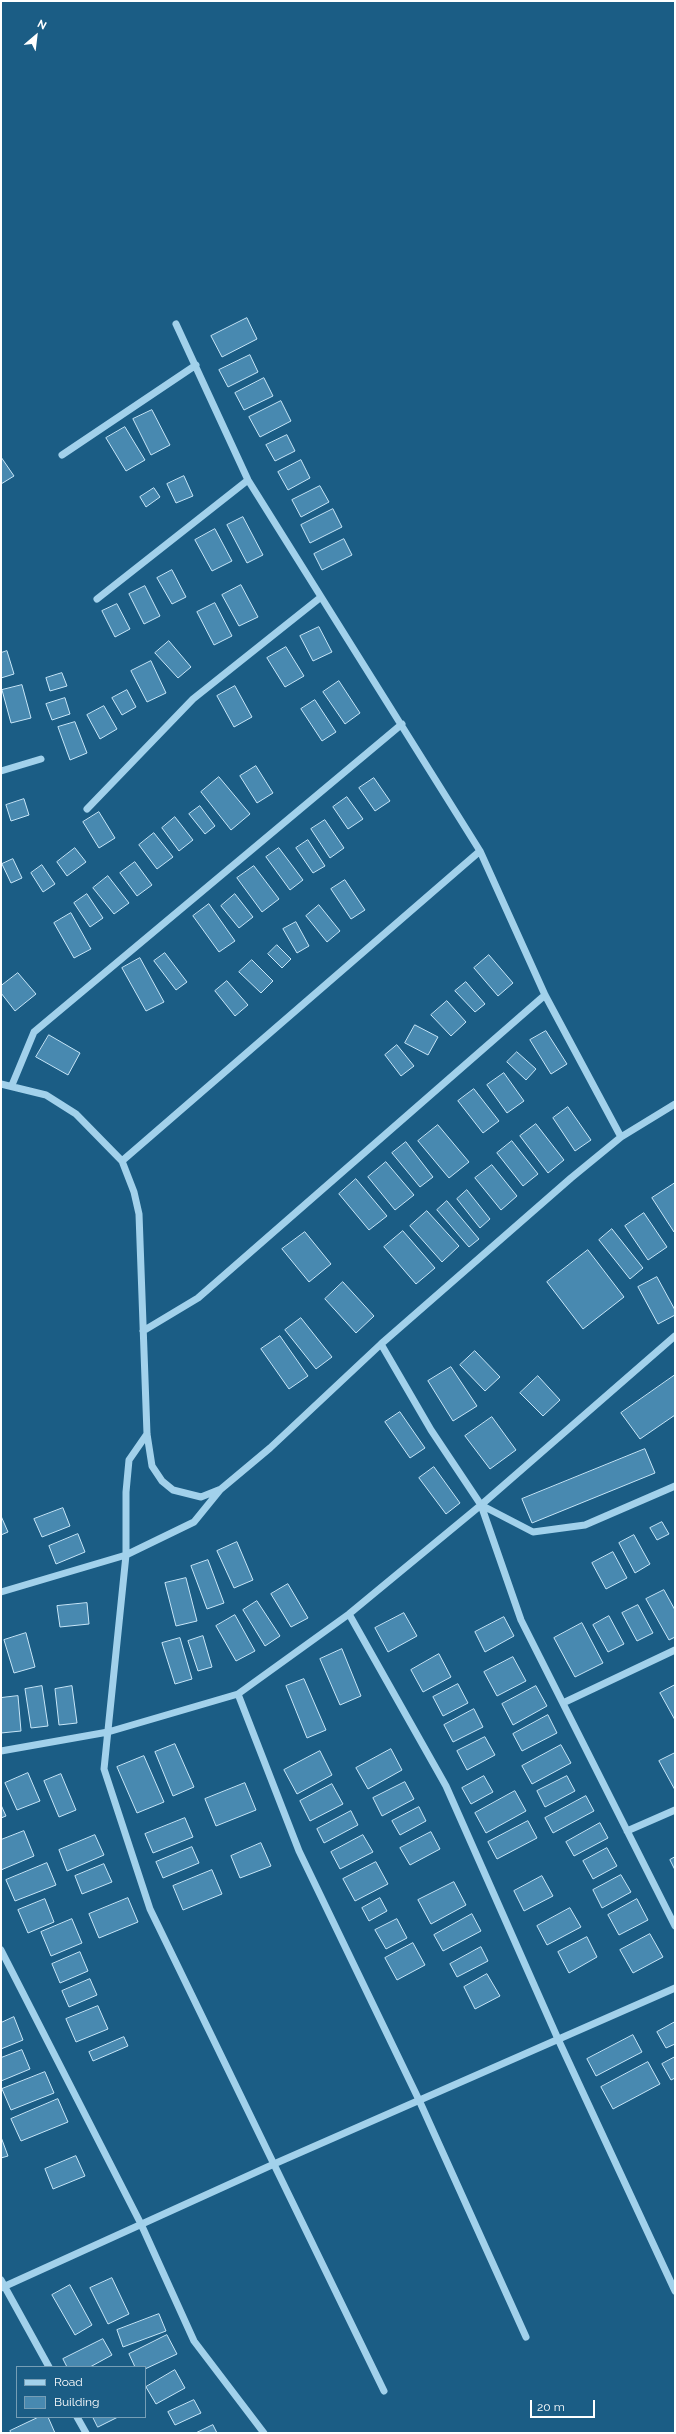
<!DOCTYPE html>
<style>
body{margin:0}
#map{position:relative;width:676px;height:2434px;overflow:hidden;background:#1b5d85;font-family:Raleway,sans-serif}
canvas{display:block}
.frame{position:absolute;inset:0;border:2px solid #fff;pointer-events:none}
.legend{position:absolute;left:16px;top:2366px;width:130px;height:52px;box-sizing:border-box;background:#1b5d85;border:1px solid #769eb6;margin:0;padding:5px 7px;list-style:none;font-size:12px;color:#fff}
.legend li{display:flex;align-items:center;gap:8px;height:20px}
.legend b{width:20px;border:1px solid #769eb6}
.north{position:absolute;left:16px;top:16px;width:40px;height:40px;-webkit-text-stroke:3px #1b5d85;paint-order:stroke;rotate:28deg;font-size:11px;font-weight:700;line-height:16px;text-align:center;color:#fff}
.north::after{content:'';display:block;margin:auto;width:14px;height:18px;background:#fff;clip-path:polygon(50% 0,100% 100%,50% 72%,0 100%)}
.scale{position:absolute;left:530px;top:2400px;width:65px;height:18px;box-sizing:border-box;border:2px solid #fff;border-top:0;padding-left:5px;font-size:12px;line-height:14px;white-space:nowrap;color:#fff;-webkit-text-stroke:3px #1b5d85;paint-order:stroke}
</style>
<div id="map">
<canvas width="676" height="2434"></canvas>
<div class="frame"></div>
<ul class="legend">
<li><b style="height:5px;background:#a2d1eb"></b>Road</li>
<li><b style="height:11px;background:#4889b0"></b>Building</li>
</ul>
<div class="north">N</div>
<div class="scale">20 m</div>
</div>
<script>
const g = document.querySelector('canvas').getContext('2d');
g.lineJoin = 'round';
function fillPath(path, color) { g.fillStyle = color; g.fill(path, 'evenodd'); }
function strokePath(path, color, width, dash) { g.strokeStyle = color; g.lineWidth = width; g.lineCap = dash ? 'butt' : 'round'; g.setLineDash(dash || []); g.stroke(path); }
const building = new Path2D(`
 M 247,318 L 257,339 L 222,357 L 211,336 Z
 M 250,355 L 258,372 L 228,387 L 219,370 Z
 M 264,378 L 273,396 L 244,410 L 235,393 Z
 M 281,401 L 291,421 L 260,437 L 249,417 Z
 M 152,410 L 170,445 L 151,455 L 133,419 Z
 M 125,427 L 145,460 L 126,471 L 106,438 Z
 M 287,435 L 295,451 L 275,461 L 266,445 Z
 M 1,457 L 14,476 L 1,484 Z
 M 301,460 L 310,478 L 288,490 L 278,472 Z
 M 184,476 L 193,496 L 176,503 L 167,484 Z
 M 320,486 L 329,502 L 301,517 L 292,500 Z
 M 154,488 L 160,497 L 146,507 L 140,497 Z
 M 333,509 L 342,527 L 310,543 L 301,525 Z
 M 243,517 L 263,555 L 247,563 L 227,525 Z
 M 215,529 L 232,561 L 212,571 L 195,540 Z
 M 344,539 L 352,555 L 322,570 L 314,554 Z
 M 172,570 L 186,597 L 172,604 L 157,578 Z
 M 241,585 L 258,617 L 239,626 L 222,595 Z
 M 145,586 L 160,616 L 144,624 L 129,594 Z
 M 215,603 L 232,636 L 214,645 L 197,612 Z
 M 117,604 L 130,629 L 115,637 L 102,611 Z
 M 319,627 L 332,652 L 313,661 L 300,636 Z
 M 169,641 L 191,667 L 178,678 L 155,653 Z
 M 286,647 L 304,676 L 285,687 L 267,658 Z
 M 7,651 L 14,674 L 1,678 L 1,653 Z
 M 151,661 L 166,693 L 147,702 L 131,671 Z
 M 62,673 L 67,686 L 50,691 L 46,678 Z
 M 339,681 L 360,713 L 345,724 L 323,692 Z
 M 22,685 L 31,718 L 11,723 L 2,690 Z
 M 235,686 L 252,717 L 234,727 L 217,696 Z
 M 127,690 L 136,707 L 122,715 L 112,698 Z
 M 65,698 L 70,714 L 52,720 L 46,704 Z
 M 315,700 L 336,732 L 322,741 L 301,709 Z
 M 104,706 L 117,729 L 100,739 L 87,715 Z
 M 75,722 L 87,753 L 70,760 L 58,727 Z
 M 256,766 L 273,793 L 257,803 L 240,776 Z
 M 219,777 L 250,814 L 231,830 L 201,792 Z
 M 374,778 L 390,801 L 375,811 L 359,788 Z
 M 347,797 L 363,819 L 348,829 L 333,807 Z
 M 24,799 L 29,815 L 11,821 L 6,805 Z
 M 200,806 L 215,826 L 205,834 L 189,814 Z
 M 99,812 L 115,838 L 99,848 L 83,822 Z
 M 175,817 L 193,840 L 179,851 L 162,828 Z
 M 325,820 L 344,848 L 330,858 L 311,829 Z
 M 154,833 L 173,857 L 157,869 L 139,845 Z
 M 308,840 L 325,866 L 313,873 L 296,848 Z
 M 75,848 L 86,862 L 67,876 L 57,862 Z
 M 279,848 L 303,880 L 290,890 L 266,857 Z
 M 13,859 L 22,878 L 11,883 L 2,864 Z
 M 135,862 L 152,885 L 137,896 L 120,873 Z
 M 42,865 L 55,884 L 43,892 L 31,873 Z
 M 254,866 L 279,899 L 262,912 L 237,878 Z
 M 108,876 L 129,903 L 114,914 L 93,888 Z
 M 345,880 L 365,910 L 351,919 L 331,889 Z
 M 87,894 L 103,918 L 90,927 L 74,903 Z
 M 235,894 L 253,917 L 239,928 L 221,906 Z
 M 209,904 L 235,941 L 219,952 L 193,916 Z
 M 319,905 L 340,931 L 327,942 L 306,916 Z
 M 71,913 L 91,949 L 74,958 L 54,923 Z
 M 296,922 L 309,946 L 297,953 L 283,929 Z
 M 277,945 L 291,959 L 282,968 L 268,954 Z
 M 165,953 L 187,982 L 176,990 L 154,961 Z
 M 489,955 L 513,983 L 498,996 L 474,968 Z
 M 140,958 L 164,1002 L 146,1011 L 122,968 Z
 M 252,960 L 273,981 L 261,993 L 239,972 Z
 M 18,973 L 36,994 L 15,1011 L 1,993 L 1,986 Z
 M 227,981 L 248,1005 L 235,1016 L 215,991 Z
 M 466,982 L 485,1004 L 475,1012 L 455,991 Z
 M 447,1001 L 466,1022 L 451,1036 L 431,1015 Z
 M 415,1025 L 438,1037 L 428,1055 L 405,1043 Z
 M 546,1031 L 567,1064 L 551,1074 L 530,1040 Z
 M 49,1035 L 80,1053 L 68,1075 L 36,1057 Z
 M 397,1045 L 414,1066 L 401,1076 L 385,1055 Z
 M 517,1052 L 536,1069 L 526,1080 L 507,1062 Z
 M 504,1073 L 524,1101 L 507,1113 L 487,1085 Z
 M 474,1089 L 499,1121 L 483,1133 L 458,1101 Z
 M 568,1107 L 591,1140 L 575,1151 L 553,1118 Z
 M 536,1124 L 564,1160 L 548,1173 L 520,1136 Z
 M 438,1125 L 469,1162 L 449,1178 L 418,1141 Z
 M 512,1141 L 538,1174 L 523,1186 L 497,1153 Z
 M 406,1142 L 433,1177 L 420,1187 L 392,1153 Z
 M 386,1162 L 414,1195 L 395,1210 L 368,1177 Z
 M 492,1165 L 517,1196 L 501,1210 L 475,1178 Z
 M 356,1179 L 387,1216 L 369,1230 L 339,1194 Z
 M 675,1183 L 675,1231 L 674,1232 L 652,1198 Z
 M 467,1190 L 490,1219 L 480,1228 L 457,1199 Z
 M 447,1201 L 479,1239 L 469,1247 L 437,1210 Z
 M 427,1211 L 459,1246 L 442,1262 L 410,1226 Z
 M 644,1213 L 667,1247 L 648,1260 L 625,1226 Z
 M 612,1229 L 643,1268 L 630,1279 L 599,1240 Z
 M 403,1231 L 435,1268 L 416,1284 L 384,1247 Z
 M 305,1232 L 331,1264 L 309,1282 L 282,1249 Z
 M 588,1250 L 624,1297 L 583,1329 L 547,1282 Z
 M 657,1277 L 675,1310 L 675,1315 L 658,1324 L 638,1287 Z
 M 343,1282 L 374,1316 L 356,1333 L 325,1299 Z
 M 301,1318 L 332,1357 L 316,1369 L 285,1330 Z
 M 280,1336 L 308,1376 L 289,1389 L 261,1349 Z
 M 475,1351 L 500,1377 L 485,1391 L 460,1365 Z
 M 451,1367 L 477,1406 L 453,1421 L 428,1381 Z
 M 675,1375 L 675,1415 L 640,1439 L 621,1413 Z
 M 538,1376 L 560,1400 L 543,1416 L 520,1393 Z
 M 400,1412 L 425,1448 L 410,1458 L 385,1422 Z
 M 492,1417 L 516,1450 L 490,1469 L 465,1436 Z
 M 645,1449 L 655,1473 L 532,1523 L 522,1499 Z
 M 434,1467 L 460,1503 L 446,1514 L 419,1478 Z
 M 63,1508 L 70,1526 L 42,1537 L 34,1519 Z
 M 1,1516 L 8,1532 L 1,1535 Z
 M 662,1522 L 669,1534 L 657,1540 L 650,1528 Z
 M 78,1534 L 85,1552 L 56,1564 L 49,1546 Z
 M 634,1535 L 650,1564 L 635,1573 L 619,1543 Z
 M 237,1542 L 253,1580 L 234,1588 L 217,1551 Z
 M 613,1552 L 627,1578 L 606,1589 L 592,1563 Z
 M 208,1560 L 224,1603 L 207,1609 L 191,1566 Z
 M 186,1578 L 197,1621 L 176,1626 L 165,1583 Z
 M 288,1584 L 308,1618 L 291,1627 L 271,1594 Z
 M 664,1590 L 675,1610 L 675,1637 L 669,1640 L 646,1599 Z
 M 257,1601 L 280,1636 L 265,1646 L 243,1610 Z
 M 87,1603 L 89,1624 L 60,1627 L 57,1606 Z
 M 638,1605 L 653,1633 L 637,1641 L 622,1613 Z
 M 404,1613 L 417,1636 L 388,1652 L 375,1628 Z
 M 235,1615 L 255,1651 L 236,1661 L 216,1626 Z
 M 609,1616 L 624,1644 L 608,1652 L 593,1625 Z
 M 504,1617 L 514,1636 L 485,1652 L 475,1632 Z
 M 582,1623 L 603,1663 L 575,1677 L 554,1638 Z
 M 26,1633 L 35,1667 L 14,1673 L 4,1640 Z
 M 203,1636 L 212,1667 L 198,1671 L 188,1641 Z
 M 180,1638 L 192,1679 L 175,1684 L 162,1643 Z
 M 342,1649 L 361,1696 L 340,1705 L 320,1659 Z
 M 439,1654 L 451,1677 L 423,1692 L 411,1670 Z
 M 513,1657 L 526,1681 L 497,1696 L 484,1672 Z
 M 304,1679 L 326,1730 L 307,1738 L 286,1686 Z
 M 458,1684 L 468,1703 L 443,1716 L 433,1697 Z
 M 675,1685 L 675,1720 L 660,1693 Z
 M 42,1686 L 48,1726 L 31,1728 L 25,1689 Z
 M 72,1686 L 77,1723 L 59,1725 L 55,1689 Z
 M 536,1686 L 547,1706 L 513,1725 L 502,1704 Z
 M 18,1696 L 21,1731 L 1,1733 L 1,1698 Z
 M 474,1709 L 483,1727 L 453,1742 L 444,1725 Z
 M 548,1715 L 557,1733 L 522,1751 L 513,1734 Z
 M 485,1737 L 495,1755 L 467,1770 L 457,1751 Z
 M 175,1744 L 194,1787 L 173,1796 L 155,1752 Z
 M 561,1745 L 571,1763 L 532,1784 L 522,1766 Z
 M 391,1749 L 402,1770 L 368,1789 L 356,1768 Z
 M 320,1751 L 332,1775 L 297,1794 L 284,1770 Z
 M 675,1753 L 675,1790 L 659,1761 Z
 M 144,1756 L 164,1802 L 137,1813 L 117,1767 Z
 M 28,1773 L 40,1801 L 17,1810 L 5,1783 Z
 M 61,1774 L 76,1810 L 59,1817 L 44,1781 Z
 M 484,1776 L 493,1792 L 471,1804 L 462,1788 Z
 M 567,1776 L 575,1791 L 545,1807 L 537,1791 Z
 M 405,1782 L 414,1799 L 382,1816 L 373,1798 Z
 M 245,1783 L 256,1810 L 216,1826 L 205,1799 Z
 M 332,1784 L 343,1804 L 310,1821 L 300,1801 Z
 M 515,1791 L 526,1811 L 486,1833 L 475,1813 Z
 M 586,1796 L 594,1811 L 553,1833 L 545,1818 Z
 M 1,1805 L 6,1816 L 1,1818 Z
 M 419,1807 L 426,1821 L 400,1835 L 392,1821 Z
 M 351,1811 L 358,1825 L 324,1843 L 317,1829 Z
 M 185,1818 L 193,1837 L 153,1853 L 145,1834 Z
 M 528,1821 L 537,1838 L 497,1859 L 488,1842 Z
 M 600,1823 L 608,1838 L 574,1856 L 566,1842 Z
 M 24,1831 L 34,1856 L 1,1870 L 1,1840 Z
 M 431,1832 L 440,1849 L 410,1865 L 400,1848 Z
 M 95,1835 L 104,1855 L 67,1871 L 59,1850 Z
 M 363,1835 L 373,1852 L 340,1869 L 331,1852 Z
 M 261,1843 L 271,1866 L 240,1878 L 231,1856 Z
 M 192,1847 L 199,1863 L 163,1878 L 156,1862 Z
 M 607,1848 L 617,1866 L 593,1879 L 583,1861 Z
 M 675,1857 L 675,1870 L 670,1860 Z
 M 376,1862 L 388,1884 L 355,1901 L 343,1879 Z
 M 47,1863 L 56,1885 L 15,1901 L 6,1880 Z
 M 104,1864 L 112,1882 L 82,1894 L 75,1876 Z
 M 212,1870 L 222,1894 L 183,1910 L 173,1886 Z
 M 621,1875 L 631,1892 L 602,1908 L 593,1890 Z
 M 542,1876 L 553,1896 L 524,1911 L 514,1891 Z
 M 454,1882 L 466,1905 L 431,1924 L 418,1900 Z
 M 128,1898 L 138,1922 L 99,1938 L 89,1914 Z
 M 380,1898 L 387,1911 L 369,1921 L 362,1908 Z
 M 45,1899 L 54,1922 L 28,1933 L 18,1910 Z
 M 637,1899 L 648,1920 L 619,1935 L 608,1915 Z
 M 570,1908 L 581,1927 L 547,1945 L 537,1926 Z
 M 472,1914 L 481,1931 L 443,1951 L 434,1935 Z
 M 72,1919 L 82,1943 L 51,1956 L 41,1932 Z
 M 397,1919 L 407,1938 L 386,1949 L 375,1930 Z
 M 650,1934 L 663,1957 L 633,1973 L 620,1950 Z
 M 587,1937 L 597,1957 L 569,1973 L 558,1952 Z
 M 413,1943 L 425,1965 L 397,1980 L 385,1958 Z
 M 481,1947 L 488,1961 L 457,1977 L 450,1964 Z
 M 80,1952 L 88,1971 L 60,1983 L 52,1964 Z
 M 487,1974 L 500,1996 L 475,2009 L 464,1987 Z
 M 90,1979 L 97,1995 L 69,2007 L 62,1991 Z
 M 98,2006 L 108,2029 L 76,2042 L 66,2019 Z
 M 14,2017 L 23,2040 L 1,2049 L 1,2023 Z
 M 675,2022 L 675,2044 L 666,2048 L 657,2032 Z
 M 633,2035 L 642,2052 L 596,2076 L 587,2059 Z
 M 124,2037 L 128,2046 L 93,2061 L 89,2052 Z
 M 22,2050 L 30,2069 L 1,2081 L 1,2058 Z
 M 675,2057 L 675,2078 L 671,2080 L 662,2064 Z
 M 648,2062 L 660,2084 L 613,2109 L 601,2087 Z
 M 45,2072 L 54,2093 L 11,2110 L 2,2089 Z
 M 58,2099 L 68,2122 L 21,2141 L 11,2119 Z
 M 1,2137 L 8,2156 L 1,2158 Z
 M 76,2156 L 85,2176 L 53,2189 L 45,2169 Z
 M 112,2278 L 129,2314 L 108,2324 L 90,2288 Z
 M 70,2285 L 92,2325 L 75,2335 L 52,2295 Z
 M 159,2314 L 166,2331 L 123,2347 L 117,2330 Z
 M 167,2335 L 177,2354 L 145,2369 L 145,2367 L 135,2367 L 129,2354 Z
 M 103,2339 L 112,2355 L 90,2367 L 67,2367 L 63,2359 Z
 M 175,2370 L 185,2388 L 156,2404 L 146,2387 Z
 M 194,2400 L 201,2413 L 175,2425 L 168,2412 Z
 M 39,2417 L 48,2417 L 55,2433 L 11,2433 L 10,2431 Z
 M 93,2417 L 118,2417 L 98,2427 Z
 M 213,2425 L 217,2433 L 196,2433 Z`);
const minor = new Path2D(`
 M 176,324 L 248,480 L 480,851 L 545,995 L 621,1137
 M 62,455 L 196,365
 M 97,599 L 248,480
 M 1,771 L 41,759
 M 87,809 L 193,699 L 321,597
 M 1,1084 L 46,1095 L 76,1114 L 122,1161 L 134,1192 L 139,1214 L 147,1434 L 152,1466 L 162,1481 L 173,1490 L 201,1497 L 221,1489 L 270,1448 L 381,1344 L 571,1178 L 621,1137 L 675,1104
 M 12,1085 L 34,1032 L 402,724
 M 122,1161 L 480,851
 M 143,1331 L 198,1298 L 545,995
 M 381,1344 L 431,1430 L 481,1505 L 533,1532 L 585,1525 L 675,1486
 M 147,1434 L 129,1460 L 126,1492 L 126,1555 L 104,1769 L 150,1909 L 384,2391
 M 481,1505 L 521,1620 L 675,1926
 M 1,1592 L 126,1555 L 194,1522 L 220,1490
 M 349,1614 L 446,1786 L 558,2039 L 675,2291
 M 238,1694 L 299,1851 L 419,2100 L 526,2337
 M 563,1703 L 675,1650
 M 1,1751 L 108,1732 L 238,1694 L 349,1614 L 481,1505 L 675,1336
 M 627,1831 L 675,1810
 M 1,1950 L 141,2224 L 194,2341 L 264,2433
 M 1,2280 L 49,2367
 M 1,2288 L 274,2164 L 675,1988
 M 77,2417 L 86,2433`);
fillPath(building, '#4889b0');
strokePath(building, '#c7e6f8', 1);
strokePath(minor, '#a2d1eb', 7);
</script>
